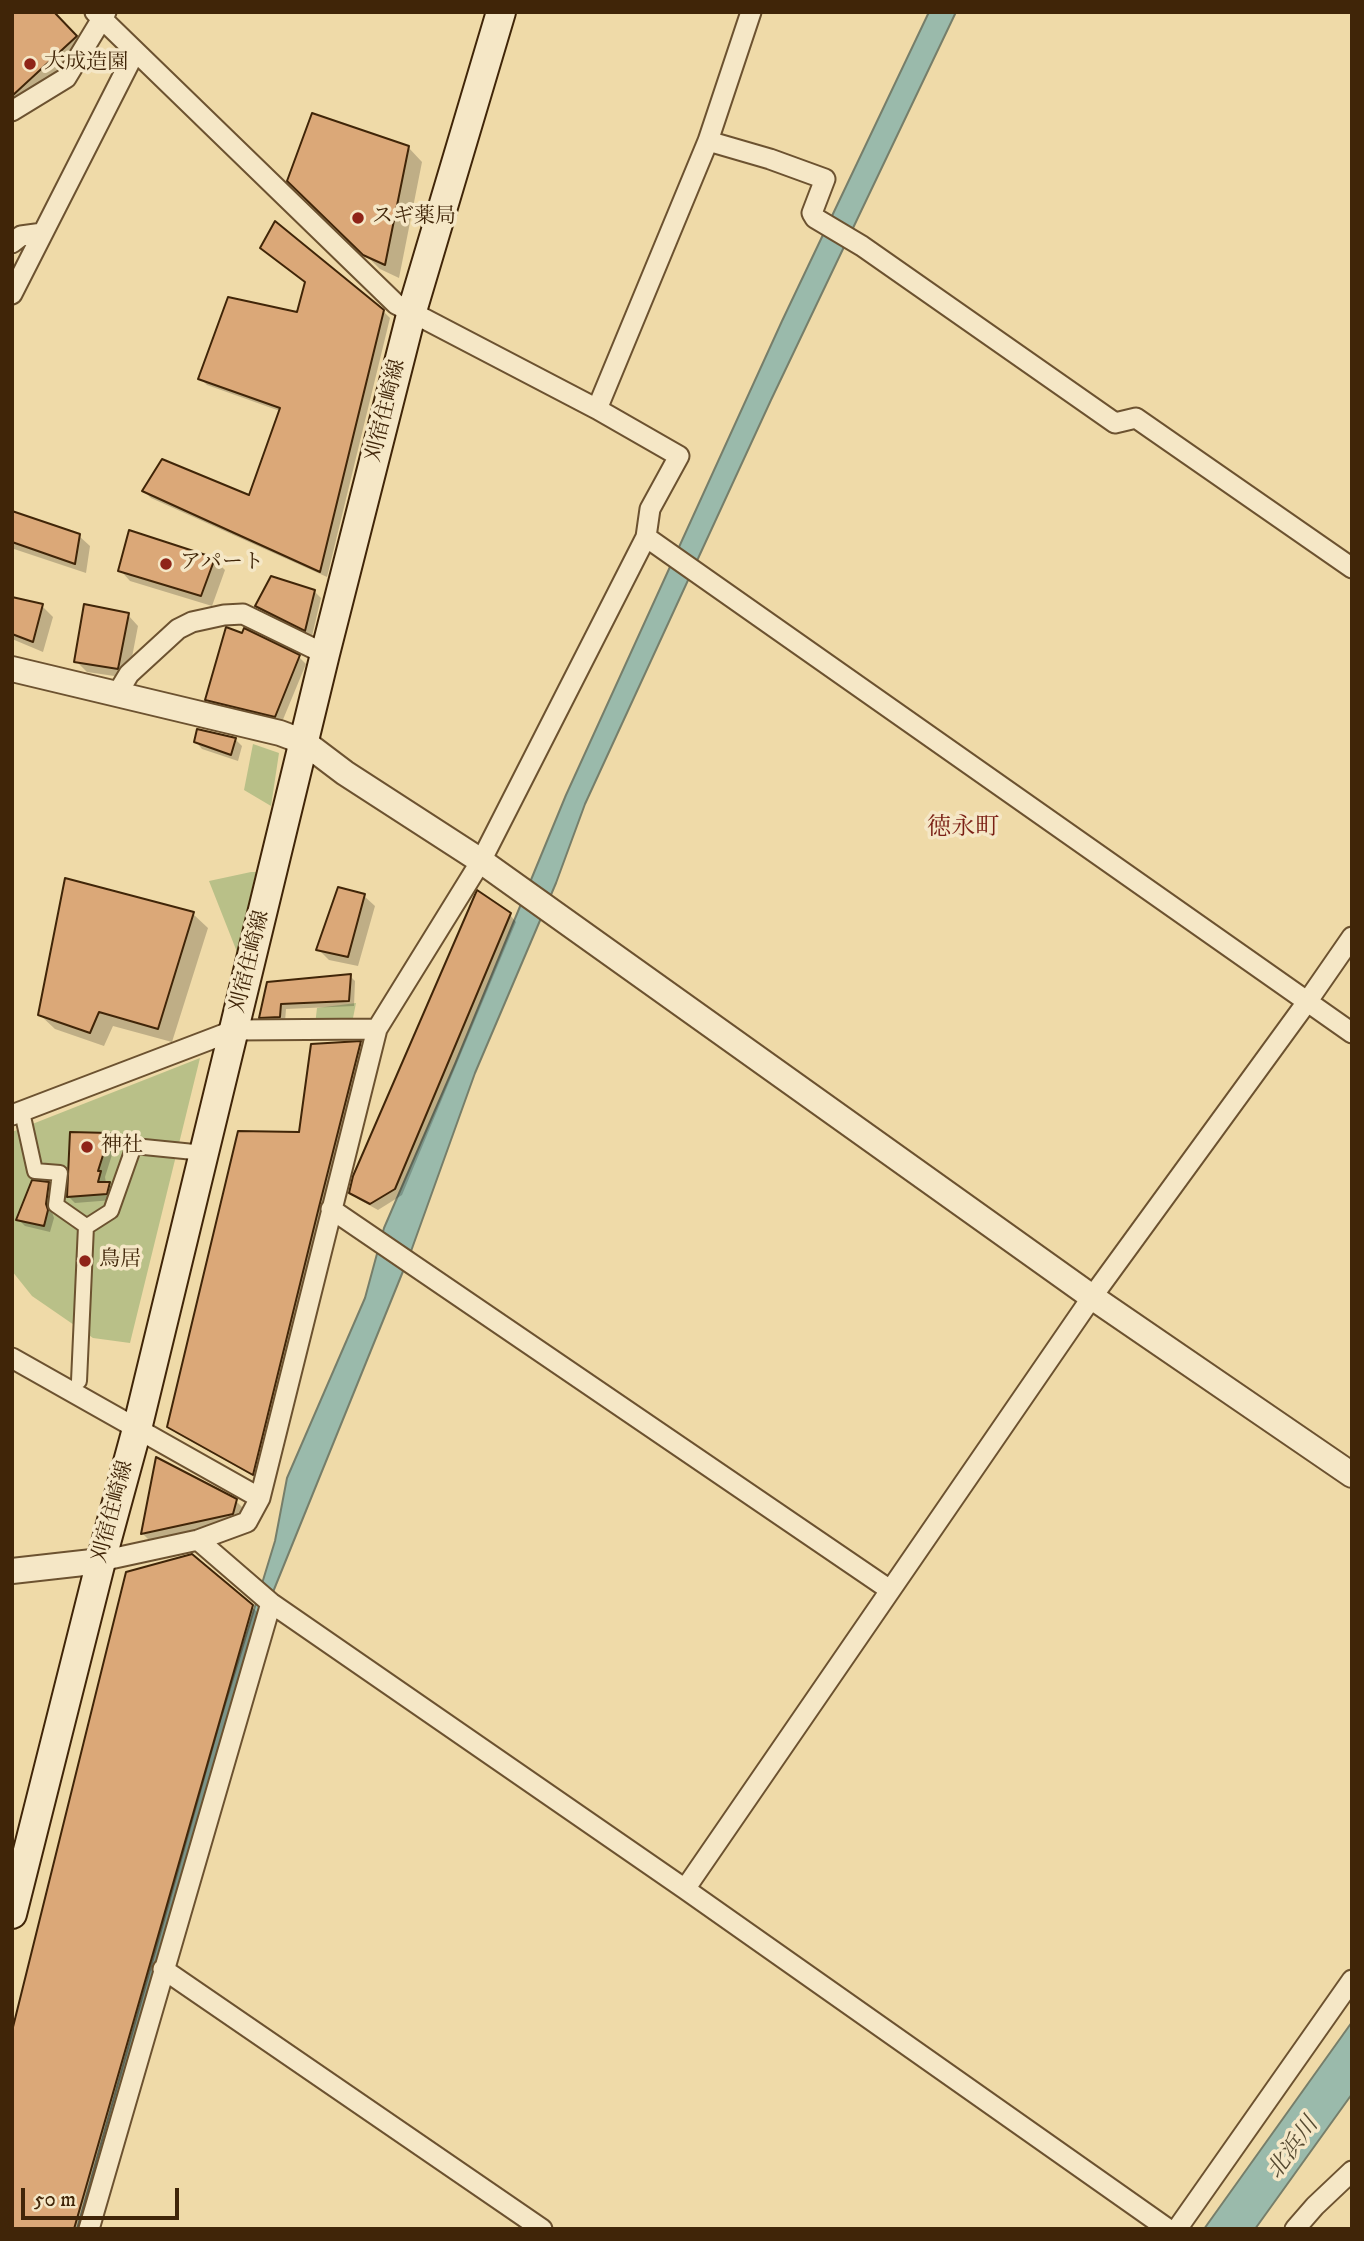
<!DOCTYPE html>
<meta charset="utf-8">
<style>
body{margin:0}
#map{position:relative;width:1364px;height:2241px;overflow:hidden;background:#efdaa8;font-family:"IM FELL DW Pica",serif}
canvas{display:block}
.frame{position:absolute;inset:0;border:14px solid #402508;pointer-events:none}
.scale{position:absolute;left:21px;top:2188px;width:158px;height:32px;box-sizing:border-box;border:4px solid #402508;border-top:0;padding-left:9px;font-size:21px;line-height:24px;white-space:nowrap;color:#402508;-webkit-text-stroke:5px #f5e7c6;paint-order:stroke}
</style>
<div id="map">
<canvas width="1364" height="2241"></canvas>
<div class="frame"></div>
<div class="scale">50 m</div>
</div>
<script>
const g = document.querySelector('canvas').getContext('2d');
g.lineJoin = 'round';
function fillPath(path, color) { g.fillStyle = color; g.fill(path, 'evenodd'); }
function strokePath(path, color, width, dash) { g.strokeStyle = color; g.lineWidth = width; g.lineCap = dash ? 'butt' : 'round'; g.setLineDash(dash || []); g.stroke(path); }
function label(font, color, halo, rows, align = 'center') {
  g.font = font + ' "IM FELL DW Pica","Noto Serif JP",serif'; g.lineWidth = 7; g.setLineDash([]); g.textBaseline = 'middle'; g.strokeStyle = halo; g.fillStyle = color; for (const [text, x, y, turn = 0] of rows) {
    g.save(); g.translate(x, y); g.rotate((+turn || 0) * Math.PI / 180); g.textAlign = isNaN(turn) ? turn : align; if (halo) g.strokeText(text, 0, 0); g.fillText(text, 0, 0); g.restore();
  }
}
const green = new Path2D(`
 M 253,744 L 279,753 L 271,806 L 244,790 Z
 M 251,872 L 256,872 L 237,952 L 209,881 Z
 M 356,1003 L 352,1023 L 315,1025 L 317,1008 Z
 M 200,1058 L 130,1343 L 93,1338 L 32,1296 L 12,1271 L 12,1132 Z`);
const water = new Path2D(`
 M 929,12 L 956,12 L 771,400 L 585,804 L 556,883 L 475,1073 L 410,1254 L 273,1592 L 87,2229 L 77,2229 L 220,1721 L 275,1541 L 287,1478 L 365,1298 L 384,1228 L 455,1064 L 566,795 L 782,321 Z
 M 1352,2022 L 1352,2094 L 1255,2229 L 1204,2229 Z`);
const shadow = new Path2D(`
 M 12,12 L 52,12 L 89,51 L 12,118 Z
 M 408,147 L 422,162 L 399,278 L 380,269 L 289,180 Z
 M 262,248 L 383,311 L 390,318 L 327,577 L 151,498 L 144,491 L 250,497 L 280,411 L 207,385 L 200,378 L 298,314 L 307,283 Z
 M 12,513 L 79,536 L 90,546 L 86,573 L 14,549 Z
 M 214,559 L 225,570 L 212,606 L 130,581 L 120,570 Z
 M 314,591 L 321,598 L 312,636 L 264,613 L 258,606 Z
 M 12,599 L 42,606 L 53,617 L 43,652 L 12,639 Z
 M 128,615 L 138,626 L 128,678 L 87,672 L 76,661 Z
 M 299,657 L 306,664 L 282,722 L 214,706 L 207,699 Z
 M 235,739 L 242,746 L 238,761 L 202,749 L 196,742 Z
 M 364,896 L 375,906 L 358,966 L 329,960 L 318,949 Z
 M 193,914 L 208,928 L 172,1042 L 113,1026 L 104,1046 L 55,1029 L 40,1015 Z
 M 510,915 L 516,922 L 402,1195 L 378,1210 L 358,1199 L 351,1192 Z
 M 350,976 L 355,981 L 354,1006 L 286,1009 L 285,1022 L 267,1022 L 261,1017 L 269,984 Z
 M 361,1043 L 367,1050 L 260,1480 L 176,1433 L 169,1426 L 301,1134 L 312,1046 Z
 M 109,1135 L 116,1142 L 105,1177 L 106,1183 L 116,1190 L 113,1200 L 75,1203 L 68,1196 Z
 M 48,1183 L 55,1190 L 52,1212 L 54,1218 L 50,1232 L 25,1226 L 18,1219 Z
 M 157,1460 L 236,1501 L 243,1508 L 239,1521 L 149,1540 L 143,1534 Z
 M 252,1607 L 259,1614 L 83,2229 L 12,2229 Z`);
const building = new Path2D(`
 M 12,12 L 54,12 L 77,36 L 12,96 Z
 M 312,113 L 409,146 L 385,265 L 363,255 L 287,181 Z
 M 275,221 L 384,310 L 320,572 L 142,491 L 162,459 L 249,495 L 280,408 L 198,379 L 228,297 L 297,312 L 305,282 L 260,248 Z
 M 12,511 L 80,534 L 75,564 L 12,542 Z
 M 129,530 L 215,558 L 201,596 L 118,571 Z
 M 271,576 L 315,590 L 305,631 L 255,606 Z
 M 12,597 L 43,604 L 33,642 L 12,634 Z
 M 84,604 L 129,613 L 118,669 L 74,662 Z
 M 226,627 L 242,633 L 244,628 L 300,655 L 275,717 L 205,700 Z
 M 197,729 L 236,738 L 231,755 L 194,742 Z
 M 65,878 L 194,912 L 158,1029 L 99,1012 L 90,1033 L 38,1015 Z
 M 338,887 L 365,894 L 348,957 L 316,950 Z
 M 477,890 L 511,913 L 395,1189 L 370,1204 L 349,1193 L 353,1176 Z
 M 351,974 L 349,1001 L 281,1004 L 280,1017 L 259,1018 L 267,982 Z
 M 361,1041 L 319,1207 L 253,1475 L 167,1427 L 238,1131 L 299,1132 L 311,1044 Z
 M 70,1132 L 110,1133 L 98,1171 L 101,1171 L 98,1182 L 110,1182 L 107,1194 L 67,1197 Z
 M 32,1180 L 49,1182 L 46,1204 L 48,1210 L 44,1226 L 16,1220 Z
 M 156,1457 L 237,1499 L 233,1514 L 141,1534 Z
 M 192,1554 L 253,1605 L 74,2229 L 12,2229 L 12,2031 L 126,1572 Z`);
const pedestrian = new Path2D(`
 M 22,1112 L 35,1171 L 60,1173 L 56,1205 L 86,1226 L 79,1381
 M 86,1227 L 111,1211 L 134,1146 L 194,1152`);
const minor = new Path2D(`
 M 95,12 L 396,304 L 597,409 L 679,456 L 650,509 L 646,537 L 481,861 L 377,1029 L 260,1498 L 247,1522 L 198,1540 L 101,1561
 M 12,111 L 66,78 L 106,12
 M 708,141 L 770,159 L 825,179 L 812,213 L 815,218 L 862,246 L 1115,423 L 1136,418 L 1352,568
 M 12,243 L 21,236 L 43,233
 M 12,294 L 135,52
 M 597,409 L 708,141 L 751,12
 M 646,537 L 1352,1033
 M 117,694 L 129,674 L 178,629 L 192,622 L 224,615 L 243,614 L 325,654
 M 12,1115 L 235,1030 L 377,1029
 M 331,1209 L 890,1590
 M 12,1358 L 260,1498
 M 198,1540 L 271,1603 L 685,1889 L 1168,2229
 M 685,1889 L 1092,1297 L 1307,1002 L 1352,937
 M 163,1969 L 542,2229
 M 89,2229 L 271,1603
 M 1177,2229 L 1352,1980
 M 1295,2229 L 1315,2206 L 1352,2171`);
const tertiary = new Path2D(`
 M 12,669 L 280,733 L 304,742 L 345,773 L 481,861 L 1092,1297 L 1352,1475
 M 12,1571 L 101,1561`);
const secondary = new Path2D(`
 M 12,1914 L 101,1561 L 137,1429 L 325,654 L 412,311 L 501,12`);
const markers = [
 [30,64,7,"#8f2418"],
 [358,218,7,"#8f2418"],
 [166,564,7,"#8f2418"],
 [87,1147,7,"#8f2418"],
 [85,1261,7,"#8f2418"]
];
const poiNames = [
 ["大成造園",44,64],
 ["スギ薬局",372,218],
 ["アパート",180,564],
 ["神社",101,1147],
 ["鳥居",99,1261]
];
const streetNames = [
 ["刈宿住崎線",387,411,-76],
 ["刈宿住崎線",251,962,-76],
 ["刈宿住崎線",114,1512,-75]
];
const waterNames = [
 ["北浜川",1294,2149,-54]
];
const quarterNames = [
 ["徳永町",963,829]
];
fillPath(green, '#b9c088');
fillPath(water, '#9abaab');
strokePath(water, '#767e6a', 2);
fillPath(shadow, '#0003');
fillPath(building, '#dba878');
strokePath(building, '#402508', 2);
strokePath(pedestrian, '#6c5230', 18);
strokePath(minor, '#6c5230', 23);
strokePath(tertiary, '#6c5230', 28);
strokePath(secondary, '#402508', 32);
strokePath(pedestrian, '#f5e7c6', 14);
strokePath(minor, '#f5e7c6', 19);
strokePath(tertiary, '#f5e7c6', 24);
strokePath(secondary, '#f5e7c6', 28);
for (const [x, y, r, color] of markers) { const dot = new Path2D(); dot.arc(x, y, r, 0, 2 * Math.PI); g.fillStyle = color; g.fill(dot); strokePath(dot, '#f5e7c6', 2.5); }
label('21px', '#402508', '#f5e7c6', poiNames, 'left');
label('21px', '#402508', '#f5e7c6', streetNames);
label('italic 23px', '#564a31', '#f5e7c6', waterNames);
label('24px', '#7a1f14', '#f5e7c6', quarterNames);
</script>
